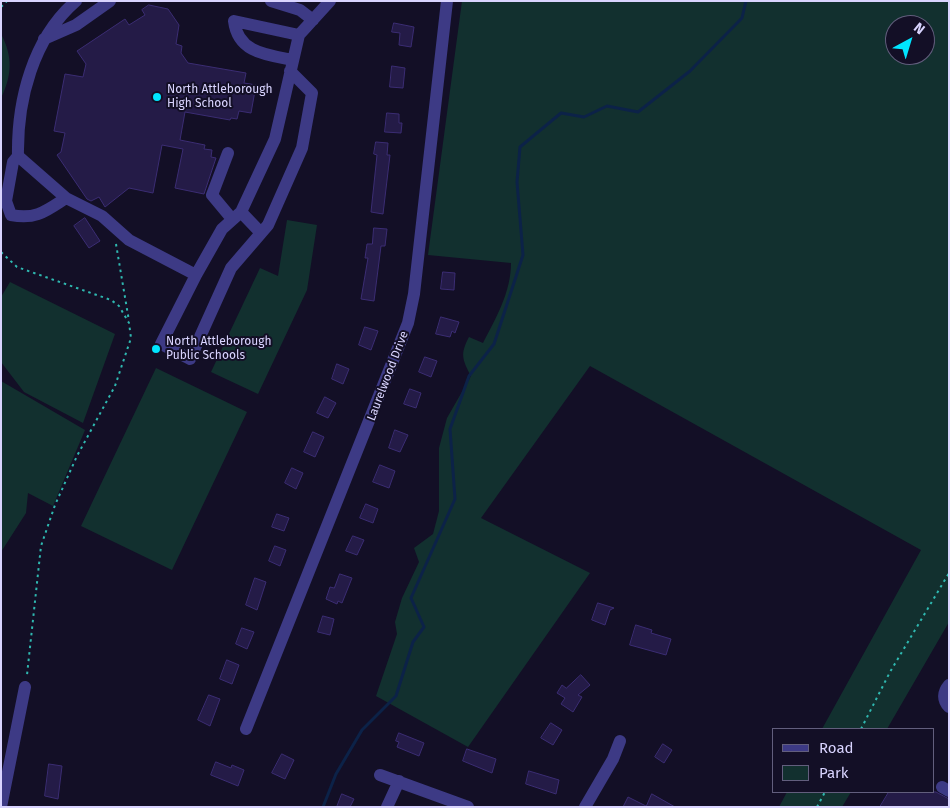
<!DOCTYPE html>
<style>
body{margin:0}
#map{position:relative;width:950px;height:808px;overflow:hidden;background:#130f26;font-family:"Fira Sans",sans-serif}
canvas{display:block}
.frame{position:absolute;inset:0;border:2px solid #d9d4ff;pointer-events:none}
.legend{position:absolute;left:772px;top:728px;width:162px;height:65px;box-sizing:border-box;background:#130f26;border:1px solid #625e7d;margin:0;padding:6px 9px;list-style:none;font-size:15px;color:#d9d4ff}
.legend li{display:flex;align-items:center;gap:10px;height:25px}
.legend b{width:25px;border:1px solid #625e7d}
.north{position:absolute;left:885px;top:15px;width:50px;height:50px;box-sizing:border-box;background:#130f26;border:1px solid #625e7d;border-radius:50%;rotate:39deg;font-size:14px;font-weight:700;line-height:20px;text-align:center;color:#d9d4ff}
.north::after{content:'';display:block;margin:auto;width:18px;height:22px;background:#00e5ff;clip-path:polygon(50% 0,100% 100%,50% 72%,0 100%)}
</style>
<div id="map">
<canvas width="950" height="808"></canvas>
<div class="frame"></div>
<ul class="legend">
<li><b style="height:6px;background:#3d3a85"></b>Road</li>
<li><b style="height:14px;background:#12302f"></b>Park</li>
</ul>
<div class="north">N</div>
</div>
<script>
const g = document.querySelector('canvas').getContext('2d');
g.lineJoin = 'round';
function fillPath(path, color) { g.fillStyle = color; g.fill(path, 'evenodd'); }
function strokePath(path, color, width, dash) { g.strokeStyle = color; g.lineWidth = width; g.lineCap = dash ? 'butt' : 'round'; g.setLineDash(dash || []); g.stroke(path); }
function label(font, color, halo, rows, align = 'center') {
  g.font = font + ' "Fira Sans",sans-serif'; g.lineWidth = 4; g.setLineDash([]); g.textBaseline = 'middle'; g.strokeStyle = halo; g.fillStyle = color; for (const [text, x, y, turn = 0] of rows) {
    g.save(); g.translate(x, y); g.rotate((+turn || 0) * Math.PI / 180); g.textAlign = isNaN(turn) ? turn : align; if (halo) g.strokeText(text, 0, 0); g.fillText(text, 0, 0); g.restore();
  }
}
const green = new Path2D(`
 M 462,1 L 949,1 L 949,622 L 887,729 L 822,729 L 921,550 L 590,366 L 481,518 L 590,573 L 468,747 L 376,696 L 397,634 L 395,622 L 402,598 L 419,562 L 414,548 L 433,534 L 439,511 L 439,448 L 447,418 L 471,376 C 462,359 460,354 469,337 L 483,343 C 496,318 511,292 511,263 L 428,255 ZM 895,25 L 925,25 L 925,55 L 895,55 Z
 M 1,34 C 13,56 12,76 1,98 Z
 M 287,220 L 317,225 L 307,290 L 258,394 L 211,372 L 260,268 L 278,276 Z
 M 10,282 L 115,334 L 83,423 L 24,392 L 1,362 L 1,297 Z
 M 156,368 L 247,412 L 172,570 L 81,526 Z
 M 1,381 L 85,430 L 53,506 L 28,493 L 26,513 L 1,552 Z
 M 787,792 L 851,792 L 842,807 L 779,807 Z`);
const stream = new Path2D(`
 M 323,807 L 336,774 L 362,730 L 396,696 L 413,642 L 424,627 L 411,598 L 455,499 L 450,429 L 469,376 L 494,344 L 523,255 L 517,182 L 520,147 L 561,113 L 584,117 L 607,106 L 638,112 L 690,71 L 742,18 L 746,1`);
const building = new Path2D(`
 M 149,5 L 168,9 L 179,25 L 176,44 L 182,46 L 181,53 L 188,63 L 246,73 L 244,83 L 256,85 L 251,113 L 239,111 L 237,119 L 231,118 L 230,120 L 185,112 L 180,140 L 205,145 L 204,149 L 212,150 L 211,157 L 216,158 L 204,194 L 175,188 L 183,149 L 162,145 L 153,193 L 129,188 L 105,207 L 99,197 L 91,201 L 87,199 L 57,155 L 61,152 L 65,133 L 54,131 L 65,74 L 83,77 L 86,64 L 77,51 L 125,19 L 129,25 L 145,15 L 142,10 Z
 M 394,23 L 414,27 L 411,47 L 399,45 L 400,33 L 392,32 Z
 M 392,66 L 405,68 L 403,88 L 390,87 Z
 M 387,113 L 399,114 L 399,123 L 402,123 L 401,133 L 385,132 Z
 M 376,142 L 388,143 L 387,155 L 390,155 L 383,214 L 371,212 L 377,155 L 374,154 Z
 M 85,218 L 100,241 L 89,248 L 74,226 Z
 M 374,228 L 387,229 L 385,246 L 381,246 L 374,301 L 361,299 L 368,258 L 365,258 L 367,244 L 372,244 Z
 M 443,272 L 455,273 L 454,290 L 441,289 Z
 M 441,317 L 459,322 L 455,333 L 452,331 L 450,337 L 436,334 Z
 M 365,327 L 378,331 L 371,350 L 359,345 Z
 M 425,357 L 437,361 L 431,377 L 419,372 Z
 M 337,364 L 349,369 L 343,384 L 332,379 Z
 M 410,389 L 421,393 L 416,408 L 404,404 Z
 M 325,397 L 336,403 L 328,418 L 317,413 Z
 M 395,430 L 408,435 L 400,452 L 389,448 Z
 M 313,432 L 324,437 L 315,457 L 304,452 Z
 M 380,465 L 395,471 L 389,488 L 373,482 Z
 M 292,468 L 303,473 L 296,489 L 285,483 Z
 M 366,504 L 378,509 L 373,523 L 360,518 Z
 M 277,514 L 289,518 L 284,531 L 272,527 Z
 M 353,536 L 364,540 L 357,555 L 346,551 Z
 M 275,546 L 286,550 L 280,566 L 269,561 Z
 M 340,574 L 352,578 L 342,603 L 338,601 L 337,604 L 326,599 L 330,587 L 334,588 Z
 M 255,578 L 266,582 L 257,610 L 246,605 Z
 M 598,603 L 614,608 L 610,610 L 605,625 L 592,620 Z
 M 323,616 L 334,619 L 330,635 L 318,632 Z
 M 636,625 L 652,630 L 651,633 L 671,639 L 666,655 L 630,645 Z
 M 242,628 L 254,632 L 247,649 L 236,644 Z
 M 227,660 L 239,665 L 232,684 L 220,679 Z
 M 581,675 L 590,685 L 578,695 L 582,697 L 573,712 L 561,704 L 565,698 L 557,693 L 562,685 L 566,688 Z
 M 209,695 L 220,699 L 210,726 L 198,720 Z
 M 551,723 L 562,730 L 553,745 L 541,738 Z
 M 399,733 L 424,743 L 419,756 L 397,747 L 399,742 L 396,741 Z
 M 663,744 L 672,750 L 664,763 L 655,757 Z
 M 467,749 L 496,759 L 492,773 L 463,761 Z
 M 282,754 L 294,760 L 285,779 L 272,773 Z
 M 216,762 L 231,768 L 232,765 L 244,770 L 238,786 L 211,775 Z
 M 49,764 L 62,766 L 58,799 L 45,796 Z
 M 529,771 L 559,780 L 556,794 L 526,784 Z
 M 889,792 L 936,792 L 949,799 L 949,807 L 880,807 Z
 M 342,794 L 354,799 L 350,807 L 337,807 Z
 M 652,794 L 675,807 L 623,807 L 628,797 L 646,806 Z`);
const path = new Path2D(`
 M 1,7 L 7,1
 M 116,244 L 129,321
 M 1,252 L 17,267 L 111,300 L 119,306 L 129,323 L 131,338 L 115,386 L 77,456 L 55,505 L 41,546 L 27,675
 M 861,729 L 890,672 L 949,573
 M 817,807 L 825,792`);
const minor = new Path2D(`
 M 271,1 L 300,10 L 313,20
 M 44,39 L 76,25 L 110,1
 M 293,60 C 267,55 238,53 234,21 L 299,35
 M 290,71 L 312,93 L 302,148 L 268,225 L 231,268 L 190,359 L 161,344 L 196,275 L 222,229 L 241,212 L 275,139 L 299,35 L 330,1
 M 228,153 L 212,195 L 232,219
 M 18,156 L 66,198 C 46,211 36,220 11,215 L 6,201 L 13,162 L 18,156 C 17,100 33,38 76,1
 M 66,198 L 102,216 L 129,240 L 196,275
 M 241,212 L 261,233
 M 949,685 C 943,692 942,700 949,707
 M 246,729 L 408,323 L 414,294 L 447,1
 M 380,775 L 468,807
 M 942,787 L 949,791
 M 1,807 L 25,687
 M 387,807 L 399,781
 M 585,807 L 613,759 L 620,741`);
const markers = [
 [157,97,5,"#00e5ff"],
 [156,349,5,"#00e5ff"]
];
const poiNames = [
 ["North Attleborough",167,90],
 ["High School",167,104],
 ["North Attleborough",166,342],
 ["Public Schools",166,356]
];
const streetNames = [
 ["Laurelwood Drive",388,376,-69]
];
fillPath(green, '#12302f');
strokePath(stream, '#0c2248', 3);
fillPath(building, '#241b47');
strokePath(building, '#3b2d73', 1);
strokePath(path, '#2fb8b0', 2, [2.5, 4]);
strokePath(minor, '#3d3a85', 12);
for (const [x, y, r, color] of markers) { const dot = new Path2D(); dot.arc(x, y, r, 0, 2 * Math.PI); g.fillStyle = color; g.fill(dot); strokePath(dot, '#130f26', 2); }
label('12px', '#d9d4ff', '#130f26', poiNames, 'left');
label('12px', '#d9d4ff', '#130f26', streetNames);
</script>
